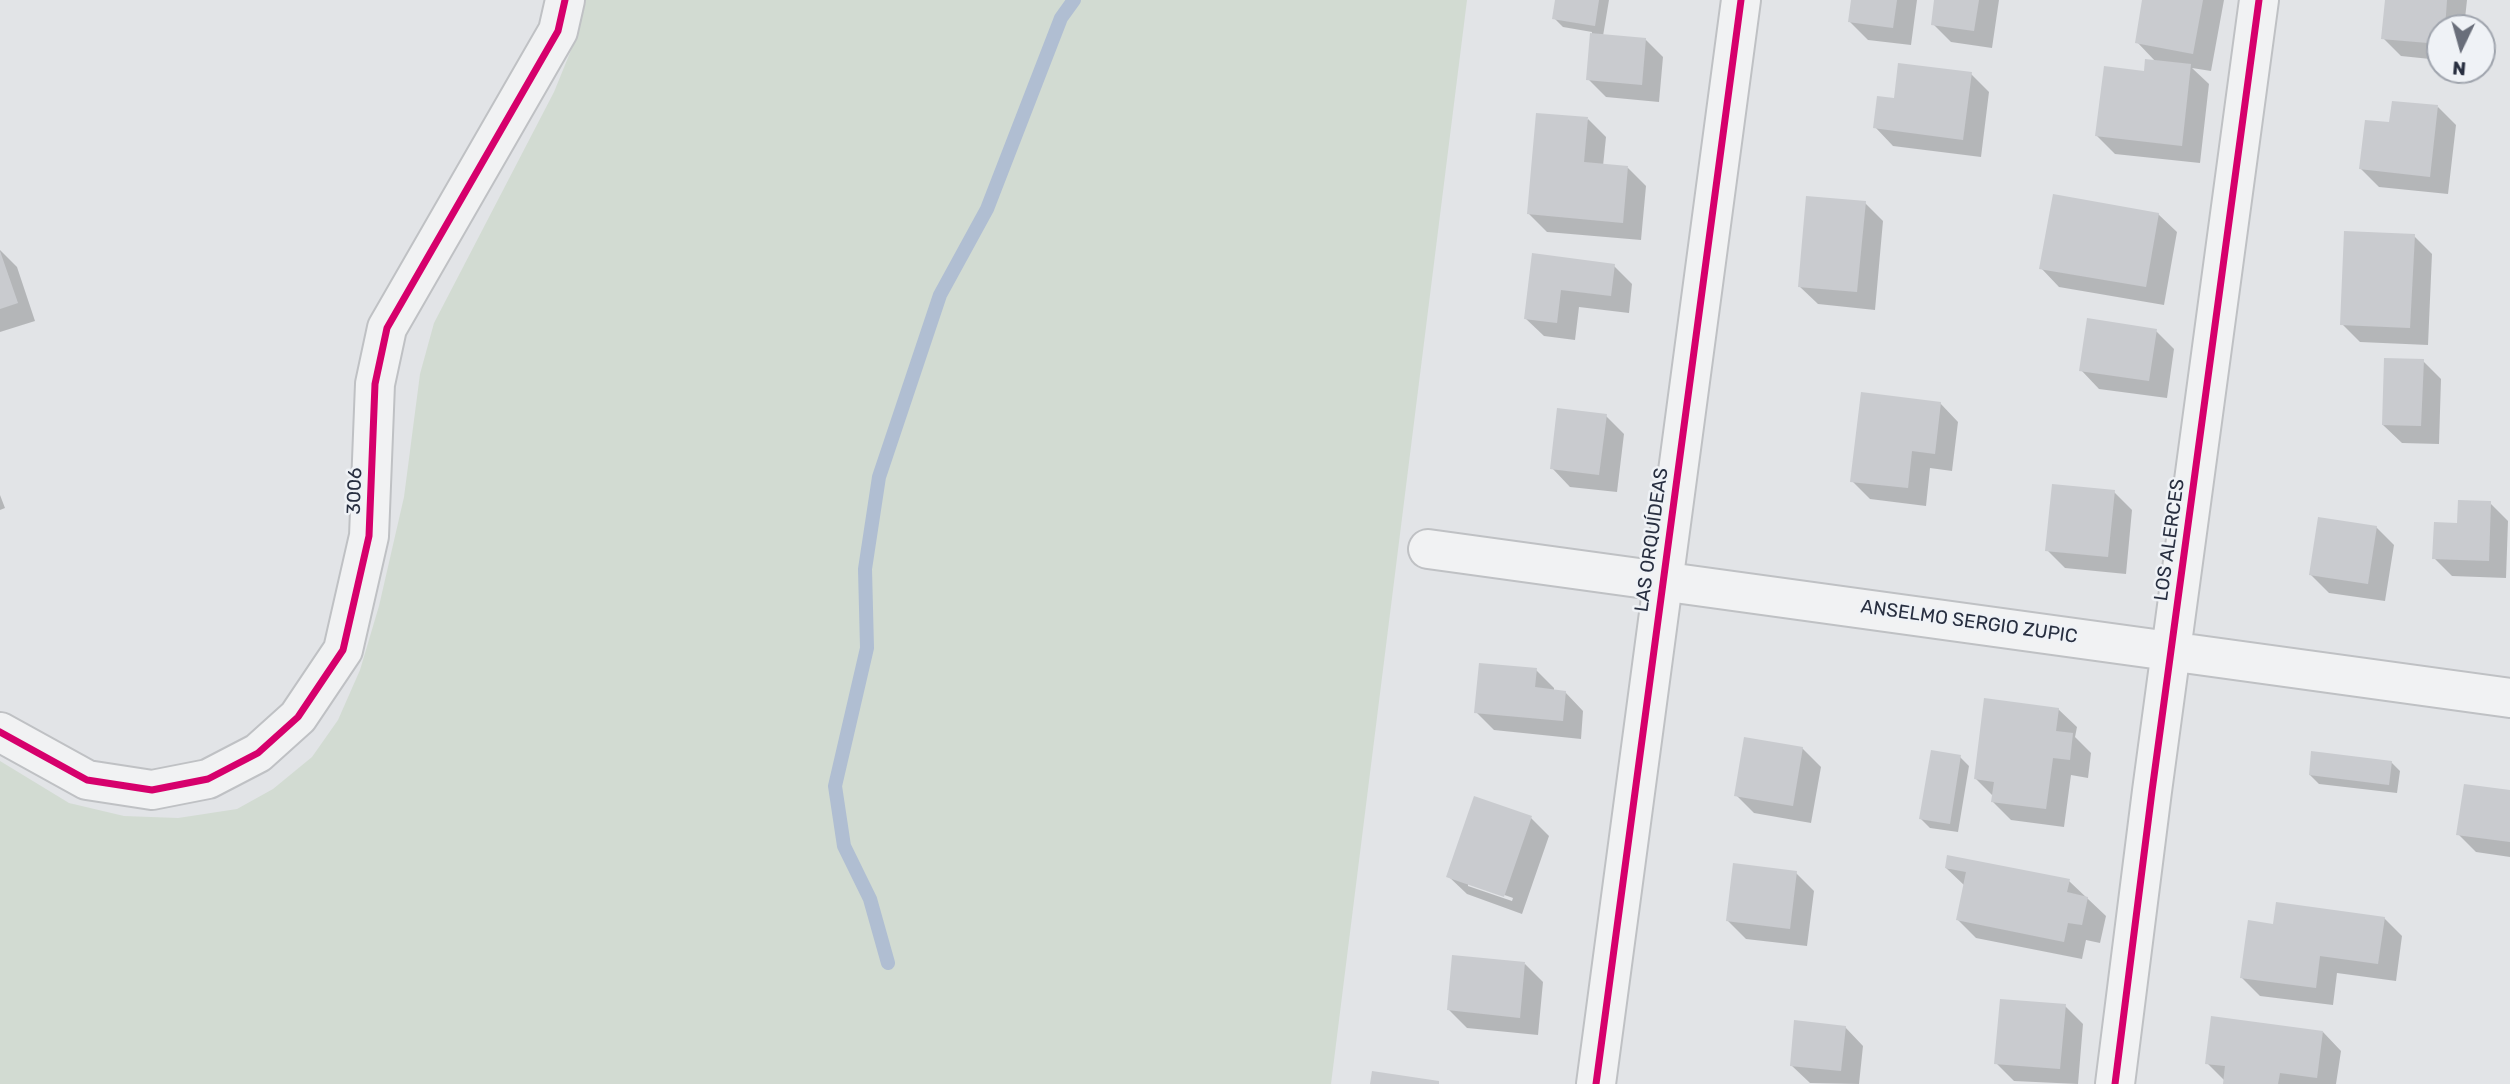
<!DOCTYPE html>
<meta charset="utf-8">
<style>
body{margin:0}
#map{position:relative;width:2510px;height:1084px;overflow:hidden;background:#e2e4e7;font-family:Rubik,sans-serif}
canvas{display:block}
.north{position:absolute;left:2426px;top:14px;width:70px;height:70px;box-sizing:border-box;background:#eff2f6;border:2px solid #9fa4ad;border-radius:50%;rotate:185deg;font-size:19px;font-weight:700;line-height:28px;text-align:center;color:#282f40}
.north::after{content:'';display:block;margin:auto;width:24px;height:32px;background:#696e7a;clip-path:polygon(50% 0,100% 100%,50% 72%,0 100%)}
</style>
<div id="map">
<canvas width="2510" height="1084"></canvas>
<div class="north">N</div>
</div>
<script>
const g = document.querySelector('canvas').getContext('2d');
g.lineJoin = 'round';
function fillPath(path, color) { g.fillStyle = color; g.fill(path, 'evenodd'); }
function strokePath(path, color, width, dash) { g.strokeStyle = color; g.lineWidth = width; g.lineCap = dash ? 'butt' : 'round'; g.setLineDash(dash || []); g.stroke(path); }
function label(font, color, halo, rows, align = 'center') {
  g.font = font + ' Rubik,sans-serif'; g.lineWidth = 5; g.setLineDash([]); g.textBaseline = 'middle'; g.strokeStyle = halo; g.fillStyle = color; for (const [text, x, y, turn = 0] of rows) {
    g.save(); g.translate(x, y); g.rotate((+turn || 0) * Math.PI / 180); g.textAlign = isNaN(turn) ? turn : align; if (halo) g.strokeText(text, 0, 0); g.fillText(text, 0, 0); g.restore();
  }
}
const green = new Path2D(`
 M 586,0 L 1467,0 L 1331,1084 L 0,1084 L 0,761 L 69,803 L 124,816 L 178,818 L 237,809 L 273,789 L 312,757 L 338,720 L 360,670 L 379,606 L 404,497 L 420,374 L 434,323 L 554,92 L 578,33 Z`);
const shadow = new Path2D(`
 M 1557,0 L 1609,0 L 1603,36 L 1645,39 L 1663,57 L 1659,102 L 1606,97 L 1588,79 L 1592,32 L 1563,27 L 1554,18 Z
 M 1853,0 L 1917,0 L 1911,45 L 1868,40 L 1850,22 Z
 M 1936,0 L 1999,0 L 1992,48 L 1951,42 L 1933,24 Z
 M 2144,0 L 2224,0 L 2211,71 L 2192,68 L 2209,84 L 2200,163 L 2115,154 L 2097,136 L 2156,62 L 2137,42 Z
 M 2387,0 L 2467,0 L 2464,28 L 2440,28 L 2440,60 L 2401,56 L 2383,38 Z
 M 1971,74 L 1989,92 L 1981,157 L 1893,146 L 1875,127 L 1895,100 Z
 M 2438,107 L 2456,125 L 2448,194 L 2379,187 L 2361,169 Z
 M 1588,119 L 1606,137 L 1603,166 L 1628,168 L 1646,186 L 1641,240 L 1547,232 L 1529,214 Z
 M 1865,203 L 1883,221 L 1875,310 L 1818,304 L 1799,286 Z
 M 2158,214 L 2177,232 L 2164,305 L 2059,287 L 2041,268 Z
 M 2414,236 L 2432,254 L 2428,345 L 2360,342 L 2342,324 Z
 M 0,250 L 17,267 L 35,321 L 0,332 Z
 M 1534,255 L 1614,266 L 1632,284 L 1629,313 L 1579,307 L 1575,340 L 1544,336 L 1525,318 Z
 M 2156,331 L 2174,349 L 2167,398 L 2099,389 L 2081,370 Z
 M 2423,361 L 2441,379 L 2439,444 L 2402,443 L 2383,425 Z
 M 1940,403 L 1958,422 L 1952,471 L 1930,468 L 1926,506 L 1870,499 L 1852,481 Z
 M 1606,416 L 1624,434 L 1617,492 L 1570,487 L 1552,468 Z
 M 2114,492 L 2132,510 L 2126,574 L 2065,568 L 2047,550 Z
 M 0,495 L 5,508 L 0,510 Z
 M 2490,503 L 2508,521 L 2506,578 L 2452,576 L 2434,558 L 2459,525 Z
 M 2376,527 L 2394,545 L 2385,601 L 2329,593 L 2311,575 Z
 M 1536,670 L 1554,688 L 1554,691 L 1565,692 L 1583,711 L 1581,739 L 1494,730 L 1476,712 Z
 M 2058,709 L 2077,727 L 2075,737 L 2091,753 L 2088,778 L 2071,775 L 2064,827 L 2011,820 L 1993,802 L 1994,797 L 1975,778 Z
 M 1802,748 L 1821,767 L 1811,823 L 1754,813 L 1736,795 Z
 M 1960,757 L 1969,766 L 1958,832 L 1930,828 L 1921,819 Z
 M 2391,762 L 2400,771 L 2397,793 L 2319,784 L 2310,775 Z
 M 2510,792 L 2510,857 L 2476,852 L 2458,834 Z
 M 1531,818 L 1549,836 L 1522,914 L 1467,894 L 1448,876 ZM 1468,882 L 1513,898 L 1512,901 L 1468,886 Z
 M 1946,868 L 2069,881 L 2106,916 L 2100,943 L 2086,940 L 2082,959 L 1976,938 L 1958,920 L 1965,886 Z
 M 1796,873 L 1814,891 L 1807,946 L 1746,939 L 1728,921 Z
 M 2384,918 L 2402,936 L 2396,981 L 2337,973 L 2333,1005 L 2260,996 L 2242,978 L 2275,926 Z
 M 1525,964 L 1543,982 L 1538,1035 L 1467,1028 L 1449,1010 Z
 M 2065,1006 L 2083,1024 L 2078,1084 L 2014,1081 L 1996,1063 Z
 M 1845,1027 L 1863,1046 L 1859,1084 L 1810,1083 L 1791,1065 Z
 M 2323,1032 L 2341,1051 L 2336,1084 L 2225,1084 L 2225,1081 L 2207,1063 Z`);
const stream = new Path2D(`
 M 888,963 L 870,899 L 844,846 L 835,786 L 867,648 L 865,569 L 879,477 L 940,295 L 987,209 L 1061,18 L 1074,0`);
const building = new Path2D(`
 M 1555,0 L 1599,0 L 1595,26 L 1552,19 Z
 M 1851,0 L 1897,0 L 1893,28 L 1848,22 Z
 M 1934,0 L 1979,0 L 1974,31 L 1931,25 Z
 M 2142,0 L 2203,0 L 2193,54 L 2135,43 Z
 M 2385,0 L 2447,0 L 2445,28 L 2440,28 L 2440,44 L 2381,39 Z
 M 1590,33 L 1646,38 L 1642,85 L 1586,80 Z
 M 2145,59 L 2191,64 L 2182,146 L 2095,136 L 2104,66 L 2144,71 Z
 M 1898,63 L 1972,72 L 1963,140 L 1873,128 L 1877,96 L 1894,98 Z
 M 2392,101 L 2438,105 L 2430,177 L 2359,169 L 2365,120 L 2389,122 Z
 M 1536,113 L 1588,117 L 1584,162 L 1628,166 L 1623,223 L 1527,214 Z
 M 2053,194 L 2159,213 L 2146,287 L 2039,269 Z
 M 1806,196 L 1866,201 L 1857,292 L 1798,287 Z
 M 2344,231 L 2415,234 L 2410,328 L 2340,325 Z
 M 0,251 L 18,303 L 0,309 Z
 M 1532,253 L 1615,264 L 1611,296 L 1561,290 L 1557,323 L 1524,319 Z
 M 2087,318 L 2157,329 L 2149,381 L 2079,371 Z
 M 2384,358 L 2424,359 L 2421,426 L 2382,425 Z
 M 1861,392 L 1941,402 L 1935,454 L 1912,451 L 1908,488 L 1850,482 Z
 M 1557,408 L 1607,414 L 1599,475 L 1550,469 Z
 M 2052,484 L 2115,490 L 2108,557 L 2045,551 Z
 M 2458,500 L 2491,501 L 2489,561 L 2432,559 L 2434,522 L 2457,523 Z
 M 2318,517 L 2377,526 L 2368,584 L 2309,575 Z
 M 1479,663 L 1537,668 L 1535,687 L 1566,691 L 1563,721 L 1474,713 Z
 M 1984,698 L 2059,708 L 2056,731 L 2073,733 L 2070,760 L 2053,758 L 2046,809 L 1991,802 L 1994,782 L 1974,779 Z
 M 1744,737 L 1803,747 L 1793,806 L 1734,796 Z
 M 1931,750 L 1961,755 L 1950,824 L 1919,819 Z
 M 2311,751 L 2392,761 L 2389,785 L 2309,775 Z
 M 2464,784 L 2510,790 L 2510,842 L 2456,835 Z
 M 1474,796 L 1532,816 L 1504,897 L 1446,877 Z
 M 1947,855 L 2070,879 L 2067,892 L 2088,897 L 2082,925 L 2068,923 L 2064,942 L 1956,920 L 1966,872 L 1945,868 Z
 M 1733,863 L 1797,871 L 1790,929 L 1726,921 Z
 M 2276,902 L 2385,917 L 2378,964 L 2320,956 L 2316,988 L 2240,978 L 2248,920 L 2273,924 Z
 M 1452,955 L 1525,962 L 1520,1018 L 1447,1010 Z
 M 2000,999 L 2066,1004 L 2060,1069 L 1994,1064 Z
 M 2211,1016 L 2323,1031 L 2317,1078 L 2280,1073 L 2278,1084 L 2223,1084 L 2225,1066 L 2205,1064 Z
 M 1794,1020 L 1846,1026 L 1841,1071 L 1790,1066 Z
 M 1372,1071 L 1439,1081 L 1439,1084 L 1370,1084 Z`);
const minor = new Path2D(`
 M 1428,549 L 2510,698
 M 0,732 L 87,780 L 152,790 L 208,779 L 258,753 L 298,717 L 343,650 L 369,536 L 375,384 L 387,328 L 558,31 L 565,0
 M 1596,1084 L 1741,0
 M 2115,1084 L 2152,791 L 2259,0`);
const cycleway = new Path2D(`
 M 0,732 L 87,780 L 152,790 L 208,779 L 258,753 L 298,717 L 343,650 L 369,536 L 375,384 L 387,328 L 558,31 L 565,0
 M 1596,1084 L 1741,0
 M 2115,1084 L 2152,791 L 2259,0`);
const streetNames = [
 ["3006",355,491,-88],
 ["LAS ORQUÍDEAS",1652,540,-82],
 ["LOS ALERCES",2170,540,-82],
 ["ANSELMO SERGIO ZUPIC",1969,622,8]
];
fillPath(green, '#d2dbd2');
fillPath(shadow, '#0003');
strokePath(stream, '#b0bed2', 14);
fillPath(building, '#c9cbcf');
strokePath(minor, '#bfc1c4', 42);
strokePath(minor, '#f1f2f3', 38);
strokePath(cycleway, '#d6006c', 7);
label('19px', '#282f40', '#eff2f6', streetNames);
</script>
